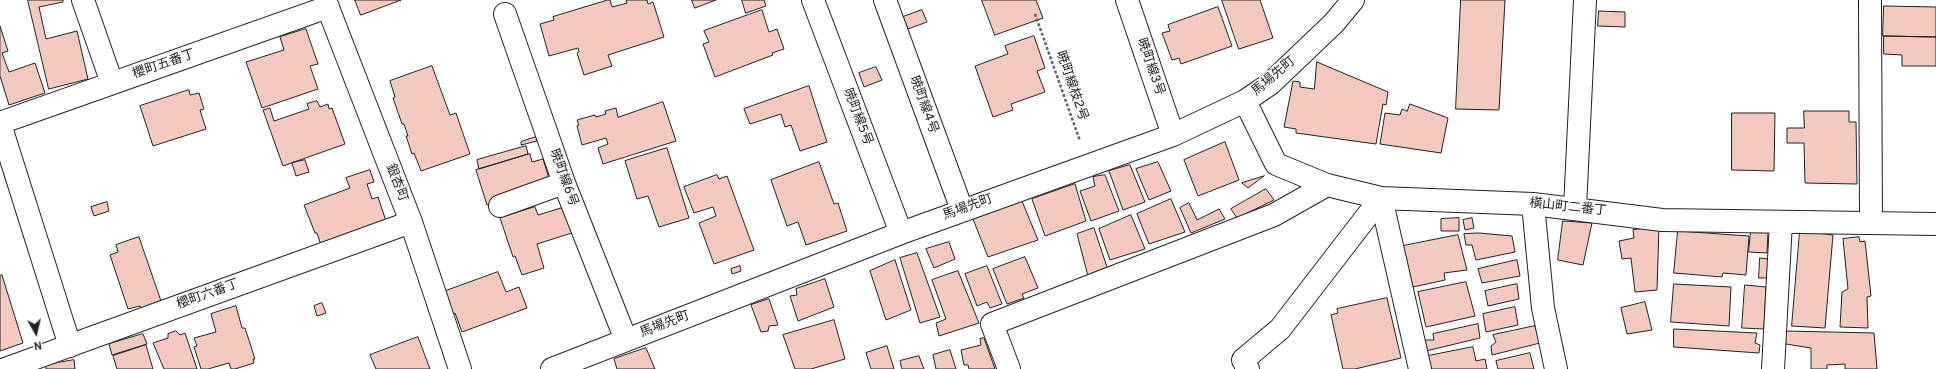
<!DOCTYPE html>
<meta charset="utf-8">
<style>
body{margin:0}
#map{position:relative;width:1936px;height:369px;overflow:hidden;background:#fff;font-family:Overpass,sans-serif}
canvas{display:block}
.north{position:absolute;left:16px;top:313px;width:40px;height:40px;-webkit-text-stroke:3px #fff;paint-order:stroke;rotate:172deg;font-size:11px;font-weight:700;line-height:16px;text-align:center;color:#222}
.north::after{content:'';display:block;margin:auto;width:14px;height:18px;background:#222;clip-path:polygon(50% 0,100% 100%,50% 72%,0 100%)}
</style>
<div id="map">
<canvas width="1936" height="369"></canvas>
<div class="north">N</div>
</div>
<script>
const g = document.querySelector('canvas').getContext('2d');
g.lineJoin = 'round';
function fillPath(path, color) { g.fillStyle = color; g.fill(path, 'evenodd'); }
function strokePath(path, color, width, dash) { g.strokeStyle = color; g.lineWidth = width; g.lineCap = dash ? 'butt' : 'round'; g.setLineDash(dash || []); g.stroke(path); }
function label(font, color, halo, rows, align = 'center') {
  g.font = font + ' Overpass,"Noto Sans JP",sans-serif'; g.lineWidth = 3; g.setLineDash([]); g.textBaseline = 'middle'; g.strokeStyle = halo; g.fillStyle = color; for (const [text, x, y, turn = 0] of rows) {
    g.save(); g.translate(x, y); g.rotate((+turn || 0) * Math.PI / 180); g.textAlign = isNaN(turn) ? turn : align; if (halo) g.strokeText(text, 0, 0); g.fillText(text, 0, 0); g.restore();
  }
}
const building = new Path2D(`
 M 28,0 L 63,0 L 63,2 L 39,7 L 46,39 L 77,31 L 88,79 L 49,89 Z
 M 355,0 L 401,0 L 361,15 Z
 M 608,0 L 610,0 L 612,7 L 627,3 L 626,0 L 647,0 L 648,4 L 653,2 L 664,37 L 608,55 L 612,66 L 584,75 L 577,53 L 579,52 L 578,48 L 549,56 L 540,24 L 554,20 L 553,17 Z
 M 692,0 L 716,0 L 695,8 Z
 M 742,0 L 764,0 L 766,6 L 746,13 Z
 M 982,0 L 1036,0 L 1043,18 L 995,35 Z
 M 1222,0 L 1260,0 L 1273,38 L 1239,49 Z
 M 1461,0 L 1505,0 L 1499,110 L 1456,109 Z
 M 1884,6 L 1936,7 L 1936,37 L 1883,36 Z
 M 1218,7 L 1232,46 L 1181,64 L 1179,58 L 1172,60 L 1162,33 L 1170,31 L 1168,25 Z
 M 762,10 L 769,32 L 777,29 L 784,49 L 772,53 L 773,55 L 715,77 L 703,44 L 709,42 L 704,31 Z
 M 922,10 L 927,22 L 908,29 L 903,17 Z
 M 1599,11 L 1625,12 L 1625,27 L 1598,26 Z
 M 0,26 L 8,51 L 2,53 L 9,72 L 35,63 L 45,93 L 9,105 L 0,76 Z
 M 306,29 L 318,64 L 310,66 L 318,89 L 262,108 L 246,62 L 284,50 L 280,37 Z
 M 1034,36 L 1045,68 L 1037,71 L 1045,92 L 1011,104 L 1013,110 L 993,117 L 975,66 L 1008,54 L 1005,46 Z
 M 1884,36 L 1936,37 L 1936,66 L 1902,66 L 1902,55 L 1884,54 Z
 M 1317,62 L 1388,92 L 1386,105 L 1383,104 L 1376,144 L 1296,133 L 1296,129 L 1284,127 L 1293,81 L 1300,82 L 1300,87 L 1314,89 Z
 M 432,66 L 450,115 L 456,113 L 470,154 L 421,171 L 414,153 L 412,154 L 406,136 L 408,136 L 404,124 L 402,124 L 393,98 L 395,97 L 390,81 Z
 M 876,67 L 882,80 L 864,87 L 859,73 Z
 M 809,86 L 827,142 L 800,151 L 791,125 L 785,127 L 781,114 L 750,124 L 744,109 Z
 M 189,90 L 190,95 L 199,93 L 204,109 L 200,110 L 206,129 L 153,146 L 140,106 Z
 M 317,101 L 320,107 L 328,104 L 329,109 L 332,108 L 345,144 L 283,166 L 263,110 L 270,108 L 274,121 L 309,109 L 307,104 Z
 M 663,102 L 676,141 L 603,164 L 598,148 L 608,144 L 606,138 L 582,145 L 577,126 L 579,125 L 577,120 L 595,115 L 596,117 L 606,114 L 605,111 L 616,108 L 618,117 Z
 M 1410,104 L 1448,118 L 1441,153 L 1380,144 L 1385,113 L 1400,115 L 1402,109 L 1407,111 Z
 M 1804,111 L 1849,111 L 1849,122 L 1856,122 L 1857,184 L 1805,183 L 1804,143 L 1787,143 L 1787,128 L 1804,128 Z
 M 1732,113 L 1775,113 L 1774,171 L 1732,170 Z
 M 536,137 L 537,141 L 521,145 L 521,142 Z
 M 1225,142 L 1239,180 L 1198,196 L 1184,160 Z
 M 526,146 L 528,154 L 479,169 L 477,160 Z
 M 667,148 L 689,218 L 659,227 L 648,196 L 637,199 L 625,161 Z
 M 530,154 L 532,162 L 543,159 L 551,185 L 487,205 L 476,170 Z
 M 305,160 L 309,172 L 296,176 L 292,163 Z
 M 819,162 L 834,204 L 838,203 L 847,231 L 806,245 L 798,222 L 787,226 L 771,180 Z
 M 1158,162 L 1171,191 L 1149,200 L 1136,169 Z
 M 1130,165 L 1145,202 L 1123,210 L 1109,171 Z
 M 370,170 L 374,182 L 367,184 L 372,199 L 378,197 L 388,227 L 323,251 L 317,233 L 315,233 L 304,205 L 350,188 L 346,178 Z
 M 717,175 L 719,179 L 727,176 L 754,250 L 714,264 L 699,223 L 716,216 L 713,207 L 694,213 L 684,187 Z
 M 1105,175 L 1119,211 L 1091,221 L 1080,191 L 1095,186 L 1093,177 Z
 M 1264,176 L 1248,188 L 1242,183 Z
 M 1075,184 L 1086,221 L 1045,236 L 1032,199 Z
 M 1266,189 L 1274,200 L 1237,218 L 1231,209 Z
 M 1171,199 L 1185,232 L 1149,244 L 1137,214 Z
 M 1022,201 L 1038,240 L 988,257 L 973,219 Z
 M 107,202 L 109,211 L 94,216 L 91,207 Z
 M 1189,203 L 1197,220 L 1219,209 L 1225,219 L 1191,233 L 1180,208 Z
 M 535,207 L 538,215 L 564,207 L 572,233 L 537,244 L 544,268 L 522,275 L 515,256 L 513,257 L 500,218 Z
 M 1131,215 L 1145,249 L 1110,260 L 1099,229 Z
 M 1459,218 L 1459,231 L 1441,231 L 1441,219 Z
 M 1472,218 L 1474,228 L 1465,230 L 1463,220 Z
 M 1563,221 L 1592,223 L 1583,265 L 1558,260 Z
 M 1659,227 L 1657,290 L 1635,292 L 1631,258 L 1622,259 L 1619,241 L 1634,238 L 1633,230 Z
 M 1094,228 L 1108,270 L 1088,276 L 1077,234 Z
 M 1678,231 L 1749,236 L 1746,275 L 1723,273 L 1722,277 L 1674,273 Z
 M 1751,231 L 1768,232 L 1767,253 L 1749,252 Z
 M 1800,231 L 1833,235 L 1825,328 L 1792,326 Z
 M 1479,233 L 1512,236 L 1515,252 L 1476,260 L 1472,245 L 1466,245 L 1464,234 Z
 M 1458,235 L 1467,270 L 1444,273 L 1445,280 L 1413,287 L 1403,246 Z
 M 139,237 L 162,304 L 142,311 L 140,306 L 128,309 L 110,255 L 118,252 L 116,245 Z
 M 1859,237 L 1860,242 L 1865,241 L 1871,296 L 1867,297 L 1868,328 L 1840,327 L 1842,292 L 1848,289 L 1843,239 Z
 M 949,242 L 955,259 L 934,268 L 926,249 Z
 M 917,253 L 940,317 L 920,323 L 900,258 Z
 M 1025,257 L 1038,288 L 1022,294 L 1024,298 L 1007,304 L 993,269 Z
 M 1760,258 L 1769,259 L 1768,278 L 1759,278 Z
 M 895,260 L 911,310 L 886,320 L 870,271 Z
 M 1517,260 L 1520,276 L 1482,283 L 1478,269 Z
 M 740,266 L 741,271 L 732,274 L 731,269 Z
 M 987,266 L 1002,304 L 990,308 L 987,302 L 977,306 L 965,274 Z
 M 958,271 L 979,323 L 939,336 L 936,323 L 946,319 L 932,280 Z
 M 498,272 L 506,292 L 519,287 L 527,308 L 462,332 L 455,313 L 451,315 L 443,292 Z
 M 2,275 L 23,343 L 0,351 L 0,276 Z
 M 825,279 L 834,307 L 798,321 L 790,296 L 797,295 L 796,289 Z
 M 1466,282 L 1475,316 L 1426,327 L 1418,292 Z
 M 1517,284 L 1519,299 L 1488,306 L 1485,291 Z
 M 1674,284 L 1731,287 L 1729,326 L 1671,322 Z
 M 1745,285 L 1766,287 L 1764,329 L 1742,328 Z
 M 1387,298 L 1401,358 L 1355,369 L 1343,369 L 1331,315 L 1338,313 L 1337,309 Z
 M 769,299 L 778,325 L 769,326 L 768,331 L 761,332 L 751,305 Z
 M 1645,302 L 1652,330 L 1627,334 L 1621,308 Z
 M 322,303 L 326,313 L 317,316 L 314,306 Z
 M 236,306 L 242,328 L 245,328 L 255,359 L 253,359 L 254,363 L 235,369 L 231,369 L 229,363 L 208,369 L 201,369 L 194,347 L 197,346 L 194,338 L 216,332 L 211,314 Z
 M 1515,307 L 1518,325 L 1486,332 L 1483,314 Z
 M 834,320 L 845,359 L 811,369 L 795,369 L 783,335 Z
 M 1478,324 L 1480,338 L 1426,351 L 1424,340 L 1434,340 L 1433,334 Z
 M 1535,326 L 1540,343 L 1492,355 L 1491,346 L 1496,342 L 1493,335 Z
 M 1674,329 L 1757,333 L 1755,343 L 1760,345 L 1759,353 L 1674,347 Z
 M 176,331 L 180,335 L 185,333 L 197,369 L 164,369 L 153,343 L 168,338 L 168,334 Z
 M 1786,331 L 1874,333 L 1877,369 L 1845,369 L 1845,364 L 1827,365 L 1827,369 L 1811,369 L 1811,348 L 1786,344 Z
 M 143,334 L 147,344 L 112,355 L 109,344 Z
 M 418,337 L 430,369 L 376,369 L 370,355 Z
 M 984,338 L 995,369 L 969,369 L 968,365 L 964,365 L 961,350 L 981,345 L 980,339 Z
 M 146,345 L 153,369 L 117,369 L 113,356 Z
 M 887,346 L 894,369 L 871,369 L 866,353 Z
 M 1473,347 L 1476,361 L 1485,359 L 1487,369 L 1431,369 L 1428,356 Z
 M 646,348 L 655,369 L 617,369 L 614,359 Z
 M 950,350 L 956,369 L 936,369 L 933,355 Z
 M 1530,353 L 1534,369 L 1498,369 L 1496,361 Z
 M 919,356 L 924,369 L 902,369 L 900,361 Z
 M 74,360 L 75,369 L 46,369 L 46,365 Z`);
const path = new Path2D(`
 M 1035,14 L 1080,141`);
const minor = new Path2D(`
 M 83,0 L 112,83
 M 325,0 L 411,222 L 460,369
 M 813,0 L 901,233
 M 885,0 L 962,210
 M 1127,0 L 1173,135
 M 1870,0 L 1871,223
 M 505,14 L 564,183 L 626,340
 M 1245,101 L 1276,164 L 1327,185 L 1381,198 L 1533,204 L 1662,220 L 1936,224
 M 0,123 L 328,7
 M 0,124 L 70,346
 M 1381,198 L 1420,369
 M 1533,204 L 1543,308 L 1556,369
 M 500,206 L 564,183
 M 1575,208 L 1585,0
 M 5,369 L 411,222
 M 552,369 L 901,233 L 1173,135 L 1245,101 L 1270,84 L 1334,23 L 1353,0
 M 1009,369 L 992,324 L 1274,215 L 1327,185
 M 1248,369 L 1243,360 L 1280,329 L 1381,198
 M 1773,369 L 1781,222`);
const streetNames = [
 ["櫻町五番丁",164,65,-19],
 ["暁町線3号",1150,67,71],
 ["馬場先町",1274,77,-40],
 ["暁町線枝2号",1071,86,71],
 ["暁町線4号",923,105,70],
 ["暁町線5号",857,117,69],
 ["暁町線6号",563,178,70],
 ["銀杏町",396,183,69],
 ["馬場先町",968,208,-20],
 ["横山町二番丁",1568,208,6],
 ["櫻町六番丁",208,295,-20],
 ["馬場先町",665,325,-21]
];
fillPath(building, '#f3c9c0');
strokePath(building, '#222', 1);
strokePath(minor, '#222', 24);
strokePath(path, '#646464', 2.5, [3, 2]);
strokePath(minor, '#fff', 22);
label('13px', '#222', '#fff', streetNames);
</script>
